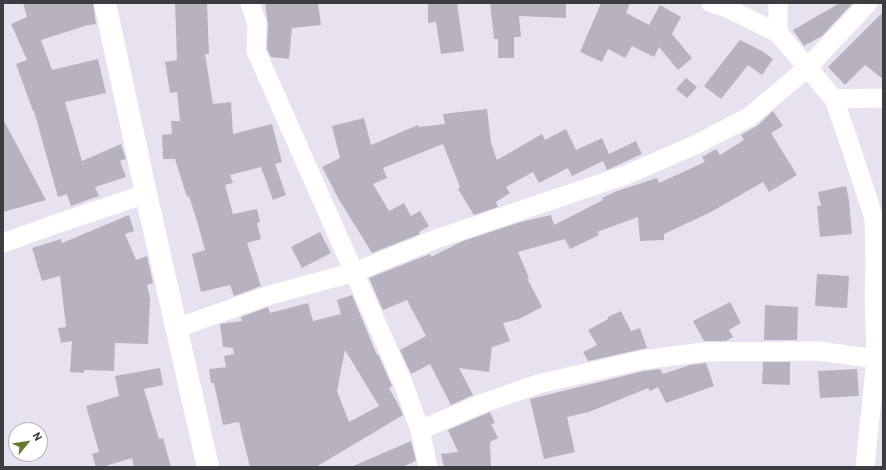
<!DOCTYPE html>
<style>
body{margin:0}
#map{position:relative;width:886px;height:470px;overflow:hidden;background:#e8e2f0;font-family:Barlow,sans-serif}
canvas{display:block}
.frame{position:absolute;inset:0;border:4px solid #3e3b41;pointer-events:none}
.north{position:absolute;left:8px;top:422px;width:40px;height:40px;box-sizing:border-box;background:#fff;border:1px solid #b2b1b3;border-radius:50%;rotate:60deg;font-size:11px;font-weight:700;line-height:16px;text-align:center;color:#3e3b41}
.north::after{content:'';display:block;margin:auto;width:14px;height:18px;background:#627d31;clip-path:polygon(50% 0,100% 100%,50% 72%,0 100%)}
</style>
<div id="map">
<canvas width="886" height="470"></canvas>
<div class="frame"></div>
<div class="north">N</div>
</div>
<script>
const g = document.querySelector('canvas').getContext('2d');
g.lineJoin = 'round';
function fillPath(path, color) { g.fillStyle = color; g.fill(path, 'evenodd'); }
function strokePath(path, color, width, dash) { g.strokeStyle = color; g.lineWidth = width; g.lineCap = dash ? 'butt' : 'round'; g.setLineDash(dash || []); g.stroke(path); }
const building = new Path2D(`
 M 23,3 L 93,3 L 96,24 L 88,25 L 41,40 L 52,70 L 98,59 L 106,93 L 65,102 L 82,161 L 121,144 L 126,159 L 120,161 L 126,177 L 95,187 L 99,196 L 71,206 L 67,194 L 58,197 L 34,111 L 33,111 L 16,64 L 27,60 L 11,24 L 27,17 Z
 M 175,3 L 207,3 L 209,54 L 205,54 L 213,104 L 231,102 L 233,134 L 272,124 L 282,162 L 275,164 L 286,195 L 273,200 L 261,167 L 230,175 L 233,183 L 225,185 L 233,214 L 257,209 L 260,222 L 257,223 L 261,239 L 247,243 L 261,286 L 234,296 L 230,285 L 201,292 L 192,254 L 205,250 L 197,221 L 189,196 L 187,197 L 175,159 L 163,159 L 162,135 L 172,134 L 171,121 L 180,121 L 177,92 L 170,93 L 165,62 L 177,60 Z
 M 265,3 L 318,3 L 321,25 L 292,28 L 289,59 L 271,57 L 267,49 L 268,24 Z
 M 428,3 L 457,3 L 464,51 L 441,54 L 436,22 L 428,23 Z
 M 490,3 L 566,3 L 566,18 L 519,16 L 521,37 L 514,37 L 514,58 L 498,58 L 498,39 L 494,39 Z
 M 601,3 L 630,3 L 626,13 L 649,25 L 660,5 L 681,17 L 672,34 L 692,58 L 678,70 L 659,47 L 654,57 L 632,46 L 625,58 L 608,49 L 602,62 L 580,52 Z
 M 840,3 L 853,3 L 822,36 L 804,46 L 793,30 Z
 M 883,12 L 883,79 L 865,65 L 845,85 L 828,67 Z
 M 740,40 L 762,51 L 773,59 L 762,75 L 748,65 L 721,99 L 704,86 Z
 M 686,78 L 697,87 L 687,98 L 676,89 Z
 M 487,109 L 491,143 L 497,160 L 542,134 L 545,140 L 566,129 L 576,150 L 602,138 L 609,154 L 636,141 L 642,154 L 607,170 L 603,161 L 572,176 L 568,168 L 539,183 L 533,172 L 506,187 L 510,193 L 496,202 L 498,207 L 474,215 L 458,189 L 460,187 L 443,144 L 383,168 L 387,178 L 373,184 L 389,211 L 404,203 L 411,216 L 420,211 L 429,226 L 419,232 L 420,234 L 372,253 L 338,198 L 322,167 L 340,158 L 332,126 L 364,118 L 371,145 L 418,125 L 419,127 L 445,124 L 443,114 Z
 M 773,111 L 783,126 L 771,133 L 797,175 L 769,192 L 763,182 L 711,212 L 664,234 L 664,240 L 640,241 L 638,217 L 597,232 L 599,235 L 570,249 L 565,239 L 518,252 L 529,278 L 527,278 L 542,307 L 519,319 L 503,323 L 510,341 L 492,347 L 489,372 L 459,368 L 473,395 L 451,405 L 430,364 L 411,374 L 400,350 L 426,336 L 407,300 L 383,310 L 369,278 L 430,254 L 431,257 L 463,241 L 521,222 L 551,215 L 554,225 L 603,200 L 602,198 L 617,191 L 657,178 L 659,183 L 705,162 L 702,157 L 716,149 L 720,155 L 744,140 L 741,135 L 757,126 Z
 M 3,119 L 46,200 L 3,212 Z
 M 846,186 L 849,200 L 852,234 L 820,237 L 817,206 L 821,206 L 818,192 Z
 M 129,215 L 134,231 L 125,234 L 136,260 L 147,256 L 153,283 L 147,285 L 150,298 L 148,344 L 115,343 L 114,371 L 84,370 L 84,373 L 70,372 L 72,341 L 61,343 L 58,328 L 66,327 L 60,276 L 42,281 L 32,248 L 61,239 L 62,243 Z
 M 320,232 L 331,253 L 302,268 L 291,247 Z
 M 817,274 L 849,276 L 847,308 L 815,306 Z
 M 352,295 L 377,355 L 378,354 L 392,386 L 389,388 L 400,408 L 403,415 L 316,467 L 250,467 L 239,422 L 223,425 L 214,383 L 211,383 L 209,369 L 226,367 L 224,356 L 234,354 L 233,348 L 223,347 L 220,324 L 242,321 L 241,317 L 268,307 L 270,313 L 308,303 L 313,321 L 341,314 L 337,300 ZM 345,350 L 379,406 L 349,422 L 337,391 Z
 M 730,302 L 741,323 L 729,330 L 733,337 L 726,341 L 704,341 L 693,321 Z
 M 765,305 L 798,307 L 797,340 L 764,340 Z
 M 621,311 L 631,331 L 640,328 L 647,348 L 588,361 L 583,352 L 597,345 L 588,330 L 608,319 L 608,317 Z
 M 763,362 L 790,362 L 790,385 L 762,384 Z
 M 706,363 L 714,386 L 666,403 L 658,387 L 650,391 L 648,388 L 589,412 L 567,417 L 575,452 L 544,459 L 530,399 L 644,371 L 660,369 L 663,374 L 690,365 Z
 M 160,368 L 163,385 L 144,389 L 159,439 L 163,438 L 171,467 L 134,467 L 132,458 L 102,467 L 96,467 L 92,454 L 99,452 L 86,406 L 119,396 L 115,376 Z
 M 857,369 L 859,396 L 820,398 L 818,371 Z
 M 490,412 L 495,423 L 491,424 L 498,438 L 490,442 L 491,467 L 444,467 L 441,454 L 458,452 L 448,430 Z
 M 411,441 L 416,461 L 402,467 L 351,467 Z`);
const minor = new Path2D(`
 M 250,3 L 257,24 L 256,51 L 403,383 L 420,430 L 428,467
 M 711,3 L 727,8 L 778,33 L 834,99 L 851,148 L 874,218 L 875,262 L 874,296 L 876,359 L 865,467
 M 778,33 L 778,3
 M 834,99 L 883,98
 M 3,243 L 56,224 L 146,194
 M 177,328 L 270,295 L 355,272 L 436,239 L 626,175 L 697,144 L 749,117 L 807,68 L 868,3
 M 420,430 L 481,404 L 538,384 L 642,360 L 704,352 L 819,351 L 876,359`);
const tertiary = new Path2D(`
 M 105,3 L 146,194 L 208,467`);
fillPath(building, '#b8b2c0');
strokePath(minor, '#fff', 19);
strokePath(tertiary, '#fff', 22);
</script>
